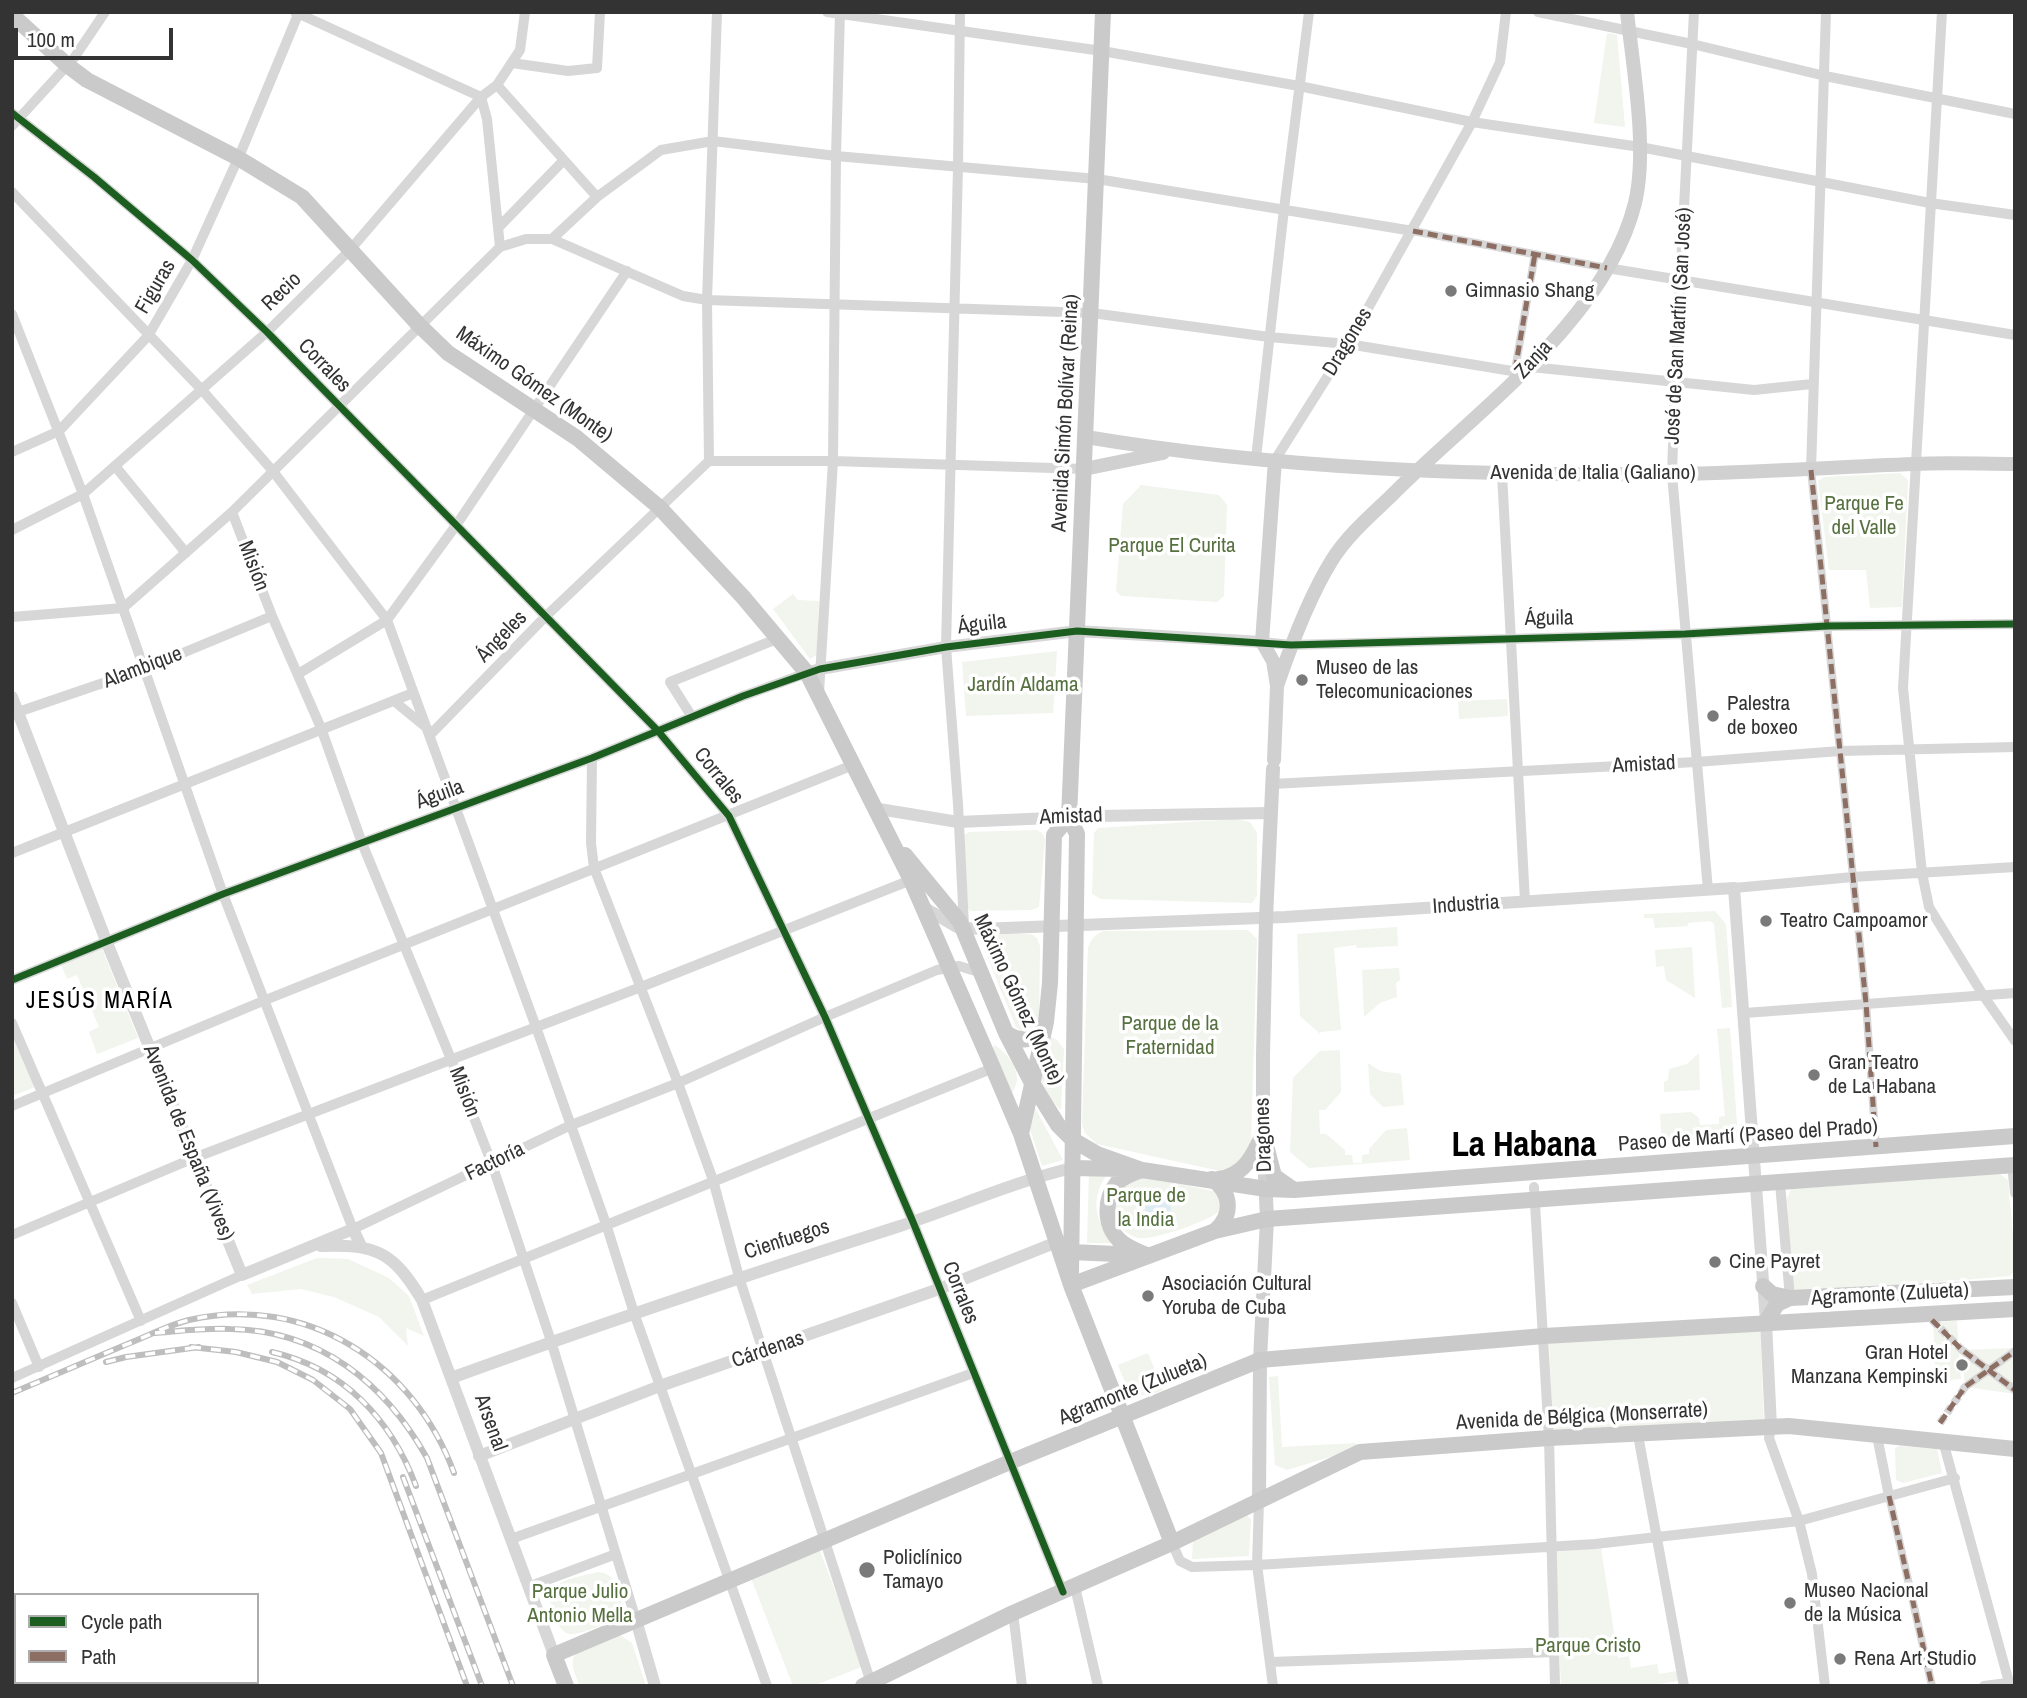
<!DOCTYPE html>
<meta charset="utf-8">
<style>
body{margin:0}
#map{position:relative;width:2027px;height:1698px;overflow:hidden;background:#fff;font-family:"Archivo Narrow",sans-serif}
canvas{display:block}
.frame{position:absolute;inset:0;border:14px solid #333;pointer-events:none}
.legend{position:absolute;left:14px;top:1593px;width:245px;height:91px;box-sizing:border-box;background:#fff;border:2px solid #adadad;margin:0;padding:9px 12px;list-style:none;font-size:21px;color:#333}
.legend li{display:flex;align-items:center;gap:14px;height:35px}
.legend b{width:35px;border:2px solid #adadad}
.scale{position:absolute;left:14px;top:28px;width:159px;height:32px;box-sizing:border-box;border:4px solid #333;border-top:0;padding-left:9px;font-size:21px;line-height:24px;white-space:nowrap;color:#333;-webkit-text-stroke:5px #fff;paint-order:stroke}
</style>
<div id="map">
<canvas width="2027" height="1698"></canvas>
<div class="frame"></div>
<ul class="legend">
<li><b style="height:9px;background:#1b5e20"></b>Cycle path</li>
<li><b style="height:9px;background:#8d6e63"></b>Path</li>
</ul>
<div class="scale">100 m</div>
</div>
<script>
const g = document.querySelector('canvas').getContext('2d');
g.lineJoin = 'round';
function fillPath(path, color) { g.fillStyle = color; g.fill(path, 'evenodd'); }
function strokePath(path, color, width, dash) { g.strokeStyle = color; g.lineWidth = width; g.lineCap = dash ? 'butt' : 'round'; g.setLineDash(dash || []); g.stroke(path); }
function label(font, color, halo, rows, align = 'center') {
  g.font = font + ' "Archivo Narrow",sans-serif'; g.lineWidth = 7; g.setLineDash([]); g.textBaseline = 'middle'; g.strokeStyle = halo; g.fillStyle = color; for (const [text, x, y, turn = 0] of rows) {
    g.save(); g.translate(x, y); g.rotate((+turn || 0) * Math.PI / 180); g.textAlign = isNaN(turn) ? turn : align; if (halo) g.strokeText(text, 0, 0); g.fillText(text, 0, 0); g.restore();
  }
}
const green = new Path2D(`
 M 1607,33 L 1617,35 L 1625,127 L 1594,123 Z
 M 1900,473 L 1908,480 L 1902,607 L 1870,608 L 1866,570 L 1829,570 L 1818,481 L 1824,477 Z
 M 1141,485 L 1219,495 L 1227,505 L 1224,596 L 1217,602 L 1121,596 L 1116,591 L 1123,504 Z
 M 793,594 L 798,600 L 819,601 L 817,655 L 810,659 L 773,609 Z
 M 1057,651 L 1053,713 L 966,716 L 962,662 Z
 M 1507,699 L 1508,716 L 1459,719 L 1458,701 Z
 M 1236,819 L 1250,822 L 1257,833 L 1257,896 L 1252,903 L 1101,899 L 1092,894 L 1094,833 L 1098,828 Z
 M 1037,830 L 1042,833 L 1045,839 L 1039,907 L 1031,910 L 971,911 L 968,909 L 964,835 L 969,832 Z
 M 1715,911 L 1726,924 L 1732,1007 L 1722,1008 L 1714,924 L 1710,921 L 1688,923 L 1688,926 L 1655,928 L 1653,918 L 1644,918 L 1644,914 Z
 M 1397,927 L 1398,946 L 1357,948 L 1356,945 L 1334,948 L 1341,1030 L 1320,1032 L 1318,1035 L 1318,1032 L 1300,1016 L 1297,934 Z
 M 1248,930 L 1257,939 L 1251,1144 L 1239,1164 L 1220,1171 L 1097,1144 L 1085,1133 L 1082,1124 L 1088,948 C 1091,939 1095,934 1104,931 Z
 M 1031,934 L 1037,938 L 1040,946 L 1039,1020 L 1034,1031 L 1022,1032 L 1016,1027 L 983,946 C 990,930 1015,934 1031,934 Z
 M 1692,947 L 1695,998 L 1666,980 L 1664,966 L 1656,967 L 1655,950 Z
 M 102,949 L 138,1038 L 97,1054 L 89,1032 L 99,1027 L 77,975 L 67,979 L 61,964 Z
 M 1399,968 L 1400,980 L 1396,983 L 1397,997 L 1380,1003 L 1364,1017 L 1362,970 Z
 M 1730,1028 L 1738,1137 L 1662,1144 L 1660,1114 L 1691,1112 L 1699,1118 L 1700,1125 L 1719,1124 L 1719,1117 L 1725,1116 L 1717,1029 Z
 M 1049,1036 L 1057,1040 L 1064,1049 L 1061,1110 C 1028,1077 1044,1077 1049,1036 Z
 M 12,1037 L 35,1087 L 12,1096 Z
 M 994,1045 C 1005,1051 1017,1065 1017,1079 C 1017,1084 1013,1091 1011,1096 L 993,1049 Z
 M 1340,1050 L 1341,1092 L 1325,1110 L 1319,1110 L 1320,1134 L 1326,1134 L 1345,1150 L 1345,1155 L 1352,1155 L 1353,1163 L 1362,1163 L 1362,1155 L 1369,1154 L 1369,1149 L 1386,1130 L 1407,1128 L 1410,1160 L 1309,1168 L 1290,1152 L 1293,1078 L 1320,1051 Z
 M 1699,1053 L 1700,1090 L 1664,1092 L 1664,1082 L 1668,1080 L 1669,1069 L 1687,1064 Z
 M 1368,1063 L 1380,1071 L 1401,1074 L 1404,1105 L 1383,1107 L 1370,1094 Z
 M 1034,1106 L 1063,1160 L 1042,1166 L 1027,1120 Z
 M 1089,1171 L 1108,1174 C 1089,1196 1095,1224 1114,1243 L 1087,1243 Z
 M 2000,1174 L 2008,1180 L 2015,1259 L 2015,1270 L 2010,1276 L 1798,1294 L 1792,1285 L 1787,1199 L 1791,1189 Z
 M 1142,1176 L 1217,1192 L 1220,1195 L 1220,1211 C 1208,1221 1153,1241 1138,1238 C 1114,1232 1105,1197 1127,1182 C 1131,1179 1137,1178 1142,1176 Z
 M 317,1258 L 348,1259 L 389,1278 L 409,1296 L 424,1336 L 406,1328 L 408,1346 L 379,1317 L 334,1297 L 301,1289 L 252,1294 L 247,1285 Z
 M 1957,1321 L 1961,1379 L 1936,1381 L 1933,1322 Z
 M 1760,1326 L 1764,1423 L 1553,1435 L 1549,1340 Z
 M 2015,1348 L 2015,1394 L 1965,1387 L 1962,1350 Z
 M 1148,1353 L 1163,1390 C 1134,1402 1128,1391 1118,1365 Z
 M 1278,1376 L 1282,1447 L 1356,1443 L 1356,1449 L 1287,1470 L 1275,1465 L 1269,1377 Z
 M 1900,1446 L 1937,1449 L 1942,1473 L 1903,1483 L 1896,1480 L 1895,1448 Z
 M 1247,1515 L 1251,1520 L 1249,1556 L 1192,1559 L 1193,1540 Z
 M 1601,1548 L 1618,1658 L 1629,1656 L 1631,1668 L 1657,1664 L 1659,1674 L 1677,1671 L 1679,1681 L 1644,1686 L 1561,1686 L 1555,1552 Z
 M 820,1551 L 864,1666 L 813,1686 L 793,1686 L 751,1578 Z
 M 597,1572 C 616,1572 626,1596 620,1613 C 613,1621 580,1636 569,1634 C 555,1630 544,1598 555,1587 C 564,1578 585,1576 597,1572 Z
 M 620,1635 L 632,1643 L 646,1686 L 580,1686 C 575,1673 568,1663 577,1651 Z`);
const water = new Path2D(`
 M1145 1207a13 13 0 1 1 26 0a13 13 0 1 1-26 0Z`);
const pedestrianTunnel = new Path2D(`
 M 1932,1320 L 1962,1350
 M 1940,1423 L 1965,1387`);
const pedestrian = new Path2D(`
 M 1413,231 L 1607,268
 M 1515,370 L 1535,254
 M 1811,470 L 1866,1003 L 1876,1147
 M 1962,1350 L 2015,1390
 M 1965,1387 L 2015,1351
 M 1889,1496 L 1932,1686`);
const minor = new Path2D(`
 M 295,12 L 481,97 L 487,119 L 500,247
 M 827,12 L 1102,51 L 1299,86 L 1472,122 L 1640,147 L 1930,203 L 2015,215
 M 960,12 L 958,167 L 946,647 L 958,804 L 964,926
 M 1538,12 L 1692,44 L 1825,76 L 2015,114
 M 1694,12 L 1675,384 L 1672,474 L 1708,890
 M 1942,12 L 1903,688 L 1922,873 L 1929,907 L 1983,995 L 2015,1041
 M 512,63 L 568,71 L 597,68 L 600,12
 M 497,85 L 597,197
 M 12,113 L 94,177 L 192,260 L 267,332 L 658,731 L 729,816 L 825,1017 L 913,1222 L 1063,1592
 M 12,126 L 74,58 L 105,12
 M 12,192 L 202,390 L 272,470 L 387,620 L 536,1027 L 606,1224 L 634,1313 L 767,1686
 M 498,228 L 563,161
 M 552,239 L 683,296 L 707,300 L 1092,313 L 1269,337 L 1348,344 L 1524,373
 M 1607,268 L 2015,335
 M 12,314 L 83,494 L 223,894 L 353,1229 L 569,1126 L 678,1083 L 825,1017 L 937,970 L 959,966 L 982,973
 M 1531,367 L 1754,390 L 1812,384
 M 12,452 L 59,431 L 148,336 L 192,260 L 241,152 L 299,12
 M 1256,458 L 1284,209 L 1309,12
 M 1275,460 L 1348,344 L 1472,122 L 1500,62 L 1506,12
 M 709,461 L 707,300 L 717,12
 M 115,466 L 186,553
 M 1811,470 L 1826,12
 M 1502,474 L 1525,901
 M 232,512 L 272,616 L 321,728 L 362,843 L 451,1059 L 492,1164 L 551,1341 L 636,1620
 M 12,530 L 83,494 L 267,332 L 350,250 L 481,97 L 497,85 L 520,50 L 525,12
 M 12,617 L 123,608 L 232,512 L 500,247 L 526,239 L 552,239 L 597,197 L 661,150 L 713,141 L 836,156 L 1097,179 L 1413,231
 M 1262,642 L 1291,645 L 1685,634 L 1827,626 L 2015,624
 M 298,674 L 387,620 L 457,524 L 627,271
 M 819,693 L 833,461 L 836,156 L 840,12
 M 394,701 L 427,728
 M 18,712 L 144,669 L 272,616
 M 692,717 L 670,682 L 779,638
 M 431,734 L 545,617 L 709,461 L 833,461 L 1084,469
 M 592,758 L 591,843 L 594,868 L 678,1083 L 713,1180 L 739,1277 L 872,1686
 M 1272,784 L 1696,762 L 1840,751 L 2015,747
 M 12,853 L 413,693
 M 1734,888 L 1853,877 L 2015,867
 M 12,980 L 223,894 L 592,758 L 743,696 L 807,673
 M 1745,1013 L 2015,993
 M 12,1023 L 141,1321
 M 12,1106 L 263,1001 L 853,765
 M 2012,1165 L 2015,1193
 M 1780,1183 L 1790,1298
 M 1534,1187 L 1549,1438 L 1555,1686
 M 12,1235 L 194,1158 L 641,987 L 911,880
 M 422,1300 L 993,1068
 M 12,1303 L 39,1367
 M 12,1378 L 242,1275
 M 1771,1427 L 1769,1438 L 1799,1521 L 1812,1574 L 1825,1686
 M 1638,1435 L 1684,1686
 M 1877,1436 L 1889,1496
 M 1943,1441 L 2010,1686
 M 1259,1501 L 1257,1565 L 1273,1686
 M 511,1539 L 973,1373
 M 1172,1543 L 1180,1561 L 1192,1567 L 1257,1565 L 1595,1544 L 1799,1521 L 1955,1478
 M 528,1587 L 616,1554
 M 1075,1587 L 1098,1686
 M 1013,1613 L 1022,1686
 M 1270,1662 L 1554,1652
 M 1984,1686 L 2015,1682`);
const tertiary = new Path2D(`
 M 807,673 L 820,669 L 946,647 L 1077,631 L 1262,642
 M 12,697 L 107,943 L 242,1275 L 353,1229 L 361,1246
 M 873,808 L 958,822 L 1098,816 L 1270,813
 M 923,907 L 957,927 L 980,929 L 1285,917 L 1734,888 L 1766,1322 L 1771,1427
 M 321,1246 C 377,1244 393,1252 422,1300 L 554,1655
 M 451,1378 C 600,1324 750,1274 900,1226 C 958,1207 1013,1182 1072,1168
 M 479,1456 L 660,1386 L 939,1289 L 1057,1242
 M 636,1620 L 655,1686`);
const secondary = new Path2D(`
 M 1086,437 C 1277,469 1477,476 1671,474 C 1752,473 1833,467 1914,464 C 1948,462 1981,464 2015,464
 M 1084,469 L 1163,453
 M 1277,686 C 1291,645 1309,597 1332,560 C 1347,536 1370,516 1390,497 C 1472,414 1606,321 1635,203 C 1648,149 1633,68 1627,12
 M 1274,760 L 1277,686 L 1273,661 L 1262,642 L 1275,460
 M 1259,1501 L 1260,1360 L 1267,1219 L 1263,1134 L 1263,1055 L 1266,918 L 1273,769`);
const primary = new Path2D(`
 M 12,15 L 67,65 L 87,80 L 238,158 L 302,197 L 419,325 L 448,353 L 577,438 L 659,507 L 743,597 L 807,673 L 911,880 L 993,1068 L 1021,1134 L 1071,1285 L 1172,1543
 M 905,855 L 960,922 L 1006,1033 L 1032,1083 L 1058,1125 L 1073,1140 L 1097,1154 L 1142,1170 L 1266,1189 L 1294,1190 L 2015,1136
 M 1006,1033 C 1022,1043 1036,1042 1045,1025
 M 1021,1134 L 1046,1022 L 1050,983 L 1054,835 L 1069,817
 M 1263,1134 L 1274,1176 L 1294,1190
 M 1072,1168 L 1122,1169
 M 1142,1170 C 1133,1173 1124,1176 1117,1183 C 1104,1199 1104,1225 1119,1240 C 1127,1248 1139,1252 1149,1256
 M 1212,1179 C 1232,1193 1233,1215 1215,1231
 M 1218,1179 C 1244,1176 1254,1155 1263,1134
 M 1071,1252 L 1139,1255
 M 1071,1273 L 1077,834 L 1069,817 L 1103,12
 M 1071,1285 L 1215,1231 L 1267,1219 L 2015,1165
 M 1763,1286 L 1772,1294 L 1790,1298
 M 1766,1322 L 1777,1304 L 1790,1298 L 2015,1287
 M 566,1686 L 554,1655 L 1010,1462 L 1260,1360 L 1544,1336 L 2015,1309
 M 863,1686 L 1013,1613 L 1172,1543 L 1360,1452 L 1549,1438 L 1789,1426 L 2015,1449`);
const rail = new Path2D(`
 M 155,1333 C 180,1331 205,1328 230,1329 C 319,1330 385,1383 427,1458 L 513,1686
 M 191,1347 L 236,1352 L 277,1362 L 313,1380 L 350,1409 L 381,1453 L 467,1686
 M 272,1352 C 343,1368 391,1419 416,1486
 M 106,1362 L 126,1357 L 199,1347
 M 12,1393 C 50,1377 87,1361 125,1345 C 146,1337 168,1325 189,1320 C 306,1293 414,1363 454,1473
 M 403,1477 L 482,1686`);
const quiet = new Path2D(`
 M 1413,231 L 1607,268
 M 1515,370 L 1535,254
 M 1811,470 L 1866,1003 L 1876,1147
 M 1932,1320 L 1962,1350 L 2015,1390
 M 1940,1423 L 1965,1387 L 2015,1351
 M 1889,1496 L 1932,1686`);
const cycleway = new Path2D(`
 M 12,113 L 94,177 L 192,260 L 267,332 L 658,731 L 729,816 L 825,1017 L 913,1222 L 1063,1592
 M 12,980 L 223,894 L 592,758 L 743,696 L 820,669 L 946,647 L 1077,631 L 1291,645 L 1685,634 L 1827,626 L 2015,624`);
const markers = [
 [1451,291,7,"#7a7a7a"],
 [1302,680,7,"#7a7a7a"],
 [1713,716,7,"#7a7a7a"],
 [1766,921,7,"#7a7a7a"],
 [1814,1075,7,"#7a7a7a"],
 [1715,1262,7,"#7a7a7a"],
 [1148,1296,7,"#7a7a7a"],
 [1962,1365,7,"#7a7a7a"],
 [867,1570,9,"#7a7a7a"],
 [1790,1603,7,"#7a7a7a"],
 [1840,1659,7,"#7a7a7a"]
];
const streetNames = [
 ["Figuras",156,287,-60],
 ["Recio",282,292,-44],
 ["José de San Martín (San José)",1679,326,-87],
 ["Dragones",1348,342,-59],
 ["Zanja",1534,360,-47],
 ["Corrales",324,366,46],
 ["Máximo Gómez (Monte)",534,385,35],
 ["Avenida Simón Bolívar (Reina)",1066,413,-87],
 ["Avenida de Italia (Galiano)",1593,473],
 ["Misión",253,566,69],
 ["Águila",1549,619,-1],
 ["Águila",982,625,-7],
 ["Ángeles",502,637,-46],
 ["Alambique",143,668,-21],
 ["Amistad",1644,765,-3],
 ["Corrales",718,776,51],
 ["Águila",440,795,-20],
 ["Amistad",1071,817,-2],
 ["Industria",1466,905,-4],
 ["Máximo Gómez (Monte)",1018,1000,65],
 ["Misión",464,1092,69],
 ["Dragones",1264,1135,-92],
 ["Paseo de Martí (Paseo del Prado)",1748,1136,-4],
 ["Avenida de España (Vives)",188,1143,68],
 ["Factoría",495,1162,-26],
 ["Cienfuegos",787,1240,-18],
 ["Corrales",960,1293,68],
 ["Agramonte (Zulueta)",1890,1295,-3],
 ["Cárdenas",768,1350,-19],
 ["Agramonte (Zulueta)",1133,1390,-22],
 ["Avenida de Bélgica (Monserrate)",1582,1417,-3],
 ["Arsenal",490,1423,70]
];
const poiNames = [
 ["Gimnasio Shang",1465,291],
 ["Museo de las",1316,668],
 ["Telecomunicaciones",1316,692],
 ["Palestra",1727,704],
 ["de boxeo",1727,728],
 ["Teatro Campoamor",1780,921],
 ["Gran Teatro",1828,1063],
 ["de La Habana",1828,1087],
 ["Cine Payret",1729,1262],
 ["Asociación Cultural",1162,1284],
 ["Yoruba de Cuba",1162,1308],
 ["Gran Hotel",1948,1353,"right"],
 ["Manzana Kempinski",1948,1377,"right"],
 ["Policlínico",883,1558],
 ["Tamayo",883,1582],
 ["Museo Nacional",1804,1591],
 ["de la Música",1804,1615],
 ["Rena Art Studio",1854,1659]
];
const parkNames = [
 ["Parque Fe",1864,504],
 ["del Valle",1864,528],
 ["Parque El Curita",1172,546],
 ["Jardín Aldama",1023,685],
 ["Parque de la",1170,1024],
 ["Fraternidad",1170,1048],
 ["Parque de",1146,1196],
 ["la India",1146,1220],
 ["Parque Julio",580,1592],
 ["Antonio Mella",580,1616],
 ["Parque Cristo",1588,1646]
];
const neighbourhoodNames = [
 ["JESÚS MARÍA",100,1002]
];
const townNames = [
 ["La Habana",1524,1147]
];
fillPath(green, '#f1f5ed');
fillPath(water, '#ddebf3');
strokePath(pedestrianTunnel, '#d6d6d6', 8, [8, 4]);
strokePath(pedestrian, '#d7d7d7', 8);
strokePath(minor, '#d7d7d7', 10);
strokePath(tertiary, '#d7d7d7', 12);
strokePath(secondary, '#d0d0d0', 14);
strokePath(primary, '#cacaca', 16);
strokePath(rail, '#bebebe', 6);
strokePath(rail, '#fff', 3.5, [10]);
strokePath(quiet, '#8d6e63', 5, [10, 5]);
strokePath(cycleway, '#1b5e20', 7);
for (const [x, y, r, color] of markers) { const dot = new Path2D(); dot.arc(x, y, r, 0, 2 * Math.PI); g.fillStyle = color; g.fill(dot); strokePath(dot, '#fff', 2.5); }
label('21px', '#333', '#fff', streetNames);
label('21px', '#333', '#fff', poiNames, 'left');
label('21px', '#56703f', '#fff', parkNames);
g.letterSpacing = '2px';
label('23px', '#000', '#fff', neighbourhoodNames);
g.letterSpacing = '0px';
label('bold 35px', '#000', '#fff', townNames);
</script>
